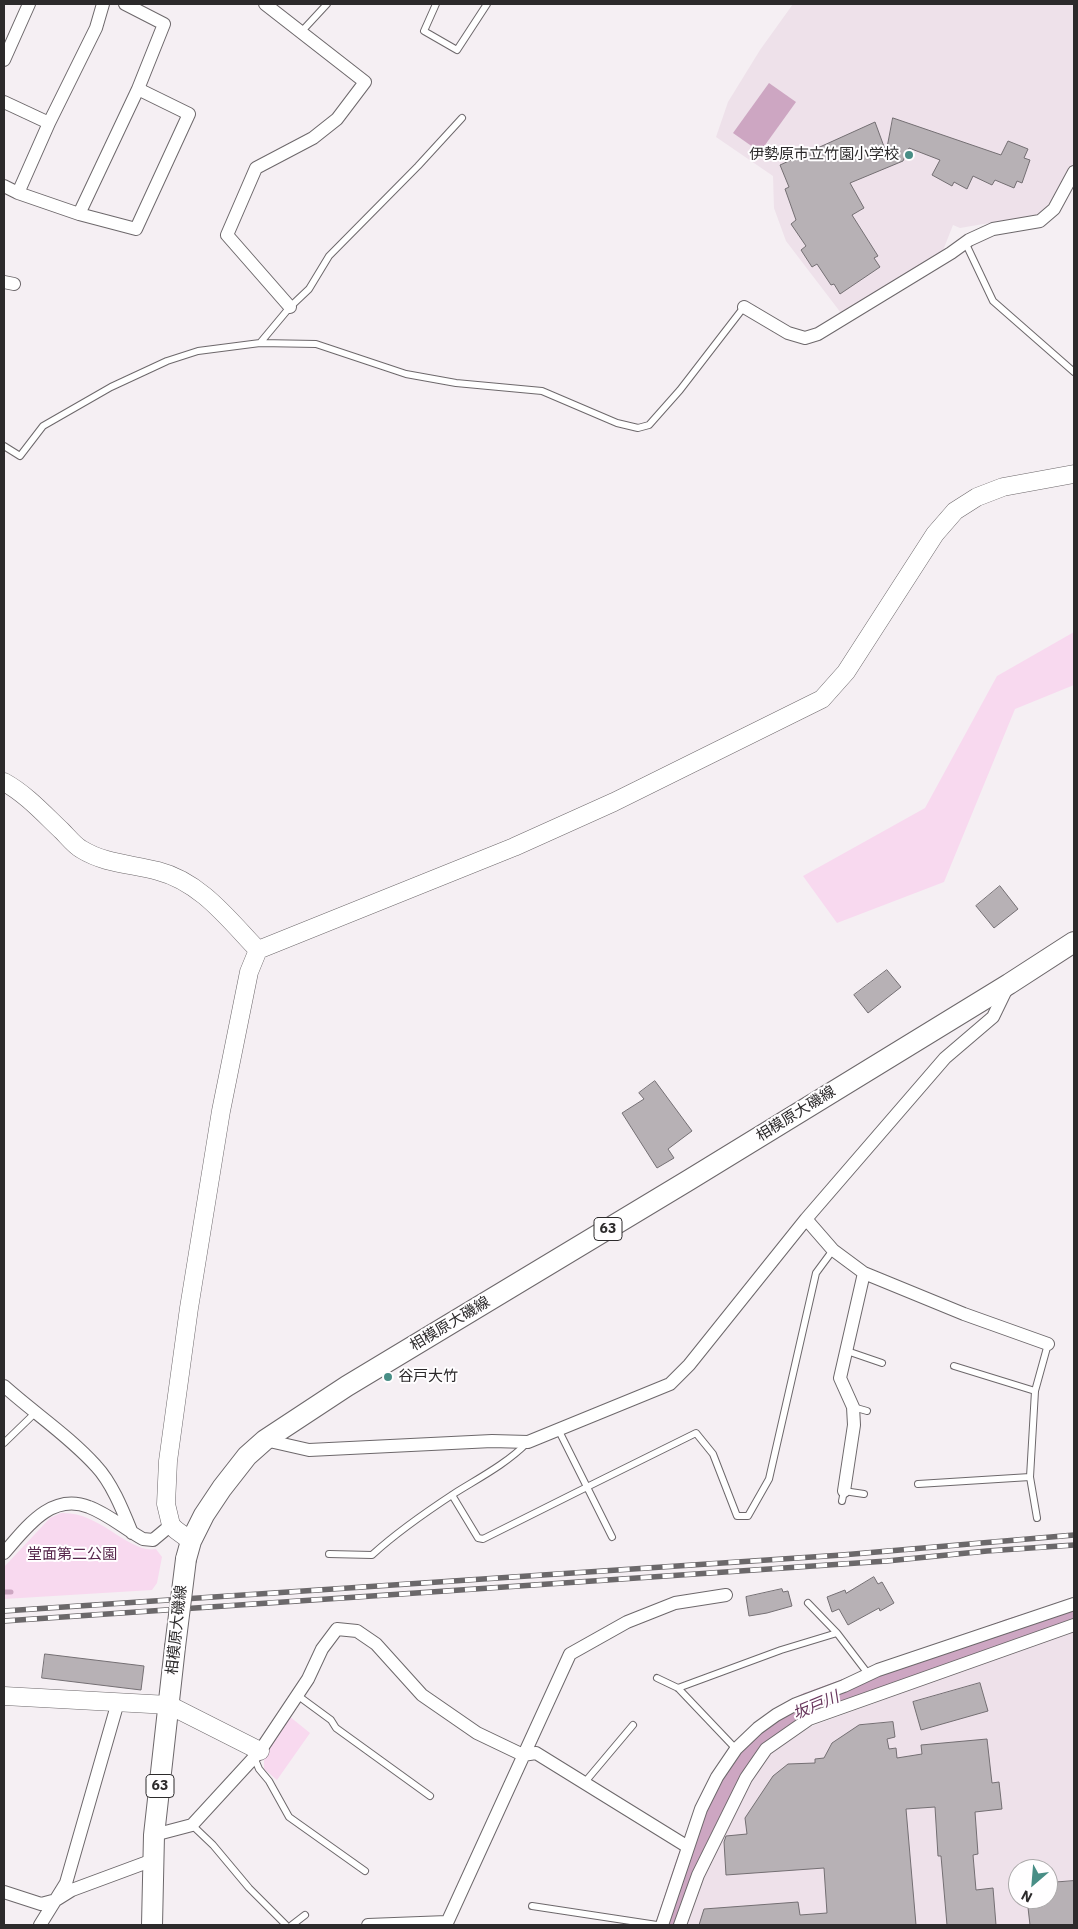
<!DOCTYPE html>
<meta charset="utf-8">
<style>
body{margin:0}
#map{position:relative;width:1078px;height:1929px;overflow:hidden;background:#f5eff3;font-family:"IBM Plex Sans",sans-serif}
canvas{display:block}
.frame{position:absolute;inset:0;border:5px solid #2c2a2b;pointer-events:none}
.north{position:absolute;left:1008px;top:1859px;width:50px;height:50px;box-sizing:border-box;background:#fffeff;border:1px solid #aba9aa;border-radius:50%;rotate:207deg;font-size:14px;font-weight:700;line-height:20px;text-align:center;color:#2c2a2b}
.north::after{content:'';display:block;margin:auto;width:18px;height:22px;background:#488e86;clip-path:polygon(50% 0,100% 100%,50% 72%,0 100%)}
</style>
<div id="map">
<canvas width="1078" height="1929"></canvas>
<div class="frame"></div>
<div class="north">N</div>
</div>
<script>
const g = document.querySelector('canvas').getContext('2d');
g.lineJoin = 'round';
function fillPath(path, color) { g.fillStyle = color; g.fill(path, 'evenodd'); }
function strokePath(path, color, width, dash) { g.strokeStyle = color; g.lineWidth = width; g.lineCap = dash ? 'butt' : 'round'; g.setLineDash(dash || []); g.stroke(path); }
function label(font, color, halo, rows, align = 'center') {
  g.font = font + ' "IBM Plex Sans","Noto Sans JP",sans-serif'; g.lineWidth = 4; g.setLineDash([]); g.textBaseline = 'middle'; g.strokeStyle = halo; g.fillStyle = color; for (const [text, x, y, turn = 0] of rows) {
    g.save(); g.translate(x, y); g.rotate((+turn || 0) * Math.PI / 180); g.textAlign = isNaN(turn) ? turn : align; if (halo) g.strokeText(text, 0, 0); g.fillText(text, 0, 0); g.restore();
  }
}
const built = new Path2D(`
 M 793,4 L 1074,4 L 1074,164 L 1053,201 L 1045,210 L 1036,215 L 960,228 L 953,225 L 942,253 L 841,313 L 786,241 L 774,208 L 773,176 L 716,137 L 728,102 L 760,50 Z
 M 1074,1630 L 1074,1925 L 685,1925 L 703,1874 L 751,1780 L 767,1756 L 812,1726 ZM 1018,1869 L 1048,1869 L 1048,1899 L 1018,1899 Z`);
const green = new Path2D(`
 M 1074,632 L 1074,685 L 1015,709 L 944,882 L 837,923 L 803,876 L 925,808 L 997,676 Z
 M 61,1513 C 100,1511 129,1554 156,1549 L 162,1557 L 157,1583 L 152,1590 L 4,1599 L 4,1567 L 50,1518 Z
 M 1074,1618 L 1074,1628 L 811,1725 L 766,1755 L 750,1779 L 674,1925 L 701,1848 L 735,1772 L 758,1745 L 788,1717 Z
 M 289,1716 L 310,1733 L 277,1780 L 264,1769 L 264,1755 Z`);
const water = new Path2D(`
 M 769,83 L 796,102 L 760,152 L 733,133 Z`);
const stream = new Path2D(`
 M 4,1592 L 11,1592`);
const river = new Path2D(`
 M 670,1925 C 699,1841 720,1744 811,1706 L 1008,1634 L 1074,1614`);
const building = new Path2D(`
 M 893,118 L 1001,155 L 1008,141 L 1028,149 L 1024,158 L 1030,160 L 1022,183 L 1017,181 L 1014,188 L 995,180 L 992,185 L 973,176 L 967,189 L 954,182 L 952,186 L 932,175 L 940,160 L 909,148 L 903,161 L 850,183 L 864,208 L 852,215 L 878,256 L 874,258 L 880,267 L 840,294 L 834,284 L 831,285 L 817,264 L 812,267 L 801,250 L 806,246 L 791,224 L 796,220 L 785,189 L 789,187 L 780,165 L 875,122 L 886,152 Z
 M 1000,886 L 1018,909 L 994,928 L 976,906 Z
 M 887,970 L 901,987 L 868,1013 L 854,995 Z
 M 655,1081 L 692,1131 L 668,1149 L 674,1158 L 657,1168 L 622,1113 L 644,1099 L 639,1093 Z
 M 874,1577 L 878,1584 L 882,1582 L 894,1603 L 880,1611 L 879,1608 L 848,1625 L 839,1609 L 832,1612 L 827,1597 L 845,1590 L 846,1593 Z
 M 782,1589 L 783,1592 L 788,1591 L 792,1606 L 767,1613 L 749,1616 L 746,1597 Z
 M 45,1654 L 144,1666 L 141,1690 L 42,1678 Z
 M 980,1683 L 988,1711 L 921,1730 L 913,1702 Z
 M 893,1722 L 895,1737 L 887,1739 L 889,1749 L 896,1748 L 897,1758 L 922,1754 L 921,1745 L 987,1739 L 992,1783 L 999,1782 L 1002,1809 L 975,1812 L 978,1854 L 973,1855 L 976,1890 L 993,1888 L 996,1925 L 947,1925 L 941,1856 L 938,1856 L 935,1807 L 906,1809 L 916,1925 L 699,1925 L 704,1909 L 798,1902 L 800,1915 L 827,1913 L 824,1868 L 726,1875 L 724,1842 L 726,1836 L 747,1834 L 745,1818 L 773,1776 L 788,1764 L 815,1763 L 815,1759 L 824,1758 L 832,1743 L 859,1725 Z
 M 1074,1881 L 1074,1925 L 1030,1925 L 1027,1899 L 1048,1899 L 1048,1883 Z`);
const lane = new Path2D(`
 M 436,4 L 424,31 L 457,50 L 487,4
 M 302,31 L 327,4
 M 965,242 L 993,301 L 1074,372
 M 260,343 L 316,344 L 406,374 L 456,383 L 542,391 L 617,423 L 638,428 L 649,425 L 680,390 L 744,307
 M 4,446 L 20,456 L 43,426 L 111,387 L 167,361 L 198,351 L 260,343 L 290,307 L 309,289 L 329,256 L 418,166 L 462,118
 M 847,1351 L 882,1363
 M 954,1366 L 1035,1391
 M 853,1407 L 867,1411
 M 558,1429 L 587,1487 L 696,1433 L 713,1454 L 737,1516 L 748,1516 L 769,1479 L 816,1273 L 833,1250
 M 4,1443 L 35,1413
 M 918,1484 L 1030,1477
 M 452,1495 L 478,1538 L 483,1539 L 587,1487 L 612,1537
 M 842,1501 L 844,1491 L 864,1494
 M 1037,1518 L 1030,1477 L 1035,1391 L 1048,1344
 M 329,1554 L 372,1555 C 397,1532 426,1512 455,1493 C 479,1478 506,1464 527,1443
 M 808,1603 L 837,1633 L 869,1675
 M 657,1678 L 678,1688 L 736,1749
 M 678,1688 L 781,1650 L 837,1633
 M 297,1695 L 331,1720 L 336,1728 L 430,1796
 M 254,1757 L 259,1769 L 269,1781 L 289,1817 L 365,1871
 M 585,1782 L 633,1725
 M 192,1825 L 213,1845 L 249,1888 L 286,1925
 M 532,1906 L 657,1925
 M 292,1925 L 305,1915`);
const street = new Path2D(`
 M 265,4 L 365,82 L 337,119 L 313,138 L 256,168 L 227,235 L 290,307
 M 4,60 L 29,4
 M 4,102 L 49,123
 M 4,186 L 18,193 L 49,123 L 96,28 L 103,4
 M 18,193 L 79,214 L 136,229 L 189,114 L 138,89 L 164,24 L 125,4
 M 79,214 L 138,89
 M 4,282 L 14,284
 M 744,307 L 788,333 L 805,338 L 818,334 L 951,253 L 969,240 L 993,229 L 1040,221 L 1054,209 L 1074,172
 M 806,1219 L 833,1250 L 864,1273 L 964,1314 L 1048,1344
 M 4,1386 C 34,1413 69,1436 96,1466 C 112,1483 123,1511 132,1533
 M 265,1440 L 309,1450 L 492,1441 L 528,1442 L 670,1384 L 689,1365 L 806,1219 L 945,1058 L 993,1017 L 1008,986
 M 844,1491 L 854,1425 L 853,1407 L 840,1378 L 864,1273
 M 4,1553 C 26,1528 51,1492 89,1507 C 108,1514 125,1529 143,1539 L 153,1540 L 171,1525
 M 154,1835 L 192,1825 L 260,1751 L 308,1679 L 322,1649 L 337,1629 L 357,1631 L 376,1644 L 422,1695 L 477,1733 L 523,1755 L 536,1753 L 688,1847
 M 4,1892 L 41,1904 L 56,1900 L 72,1890 L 153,1860
 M 40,1925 L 66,1883 L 118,1702
 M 368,1925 L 447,1922
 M 446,1925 L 570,1654 L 627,1622 L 675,1603 L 726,1595
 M 662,1925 L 701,1809 L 717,1777 L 736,1749 L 758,1728 L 776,1715 L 796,1704 L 844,1686 L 878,1670 L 1074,1604
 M 680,1925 L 698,1875 L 746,1778 L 766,1749 L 809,1719 L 1074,1625`);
const secondary = new Path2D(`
 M 4,782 C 26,794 44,814 62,831 C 68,837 74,845 81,849 C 105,864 132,864 158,871 C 201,882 229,920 258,950
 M 191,1541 L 176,1530 L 171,1525 L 166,1504 L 168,1461 L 189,1308 L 221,1111 L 249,972 L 258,950 L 514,847 L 614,802 L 822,699 L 846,672 L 935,534 L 955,511 L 977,497 L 1003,487 L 1074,474
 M 4,1696 L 169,1705 L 260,1751`);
const primary = new Path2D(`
 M 186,1559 L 191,1541 L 204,1515 L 222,1488 L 247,1456 L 265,1440 L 347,1386 L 689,1180 L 1009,984 L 1074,942
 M 152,1925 L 154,1835 L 175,1647`);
const rail = new Path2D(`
 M 4,1611 L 842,1555 L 1074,1535
 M 4,1621 L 887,1561 L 987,1551 L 1074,1545`);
const primaryBridge = new Path2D(`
 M 175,1647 L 186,1559`);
const markers = [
 [909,155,5,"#488e86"],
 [388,1377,5,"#488e86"]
];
const shields = [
 [608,1229,28],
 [160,1786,28]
];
const shieldNames = [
 ["63",608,1229],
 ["63",160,1786]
];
const poiNames = [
 ["伊勢原市立竹園小学校",899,155],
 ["谷戸大竹",398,1377,"left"]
];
const streetNames = [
 ["相模原大磯線",796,1114,-32],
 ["相模原大磯線",450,1324,-31],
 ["相模原大磯線",177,1630,-84]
];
const parkNames = [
 ["堂面第二公園",72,1555]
];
const waterNames = [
 ["坂戸川",816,1706,-23]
];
fillPath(built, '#eee1ea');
fillPath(green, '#f8d9ef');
fillPath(water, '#cda6c2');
strokePath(stream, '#cda6c2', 5);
strokePath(river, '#cda6c2', 29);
fillPath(building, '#b7b1b5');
strokePath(building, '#746f73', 1);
strokePath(lane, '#6d686b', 8);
strokePath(street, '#6d686b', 14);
strokePath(secondary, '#6d686b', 19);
strokePath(primary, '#6d686b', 22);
strokePath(lane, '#fff', 6);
strokePath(street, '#fff', 12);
strokePath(secondary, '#fff', 18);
strokePath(primary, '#fff', 20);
strokePath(rail, '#6b686a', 5.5);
strokePath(rail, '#fffeff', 4, [11]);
strokePath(primaryBridge, '#6d686b', 22, []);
strokePath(primaryBridge, '#fff', 20);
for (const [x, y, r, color] of markers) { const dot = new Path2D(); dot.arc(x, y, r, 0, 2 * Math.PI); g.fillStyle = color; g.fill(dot); strokePath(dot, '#fffeff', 2); }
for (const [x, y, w] of shields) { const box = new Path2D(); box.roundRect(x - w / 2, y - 11.5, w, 23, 4); g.fillStyle = '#fffeff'; g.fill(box); strokePath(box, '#2c2a2b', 1); }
label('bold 14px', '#2c2a2b', null, shieldNames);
label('15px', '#2c2a2b', '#fffeff', poiNames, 'right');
label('15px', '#2c2a2b', '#fffeff', streetNames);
label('15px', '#57274c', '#fffeff', parkNames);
label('italic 16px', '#69375d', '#fffeff', waterNames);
</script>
